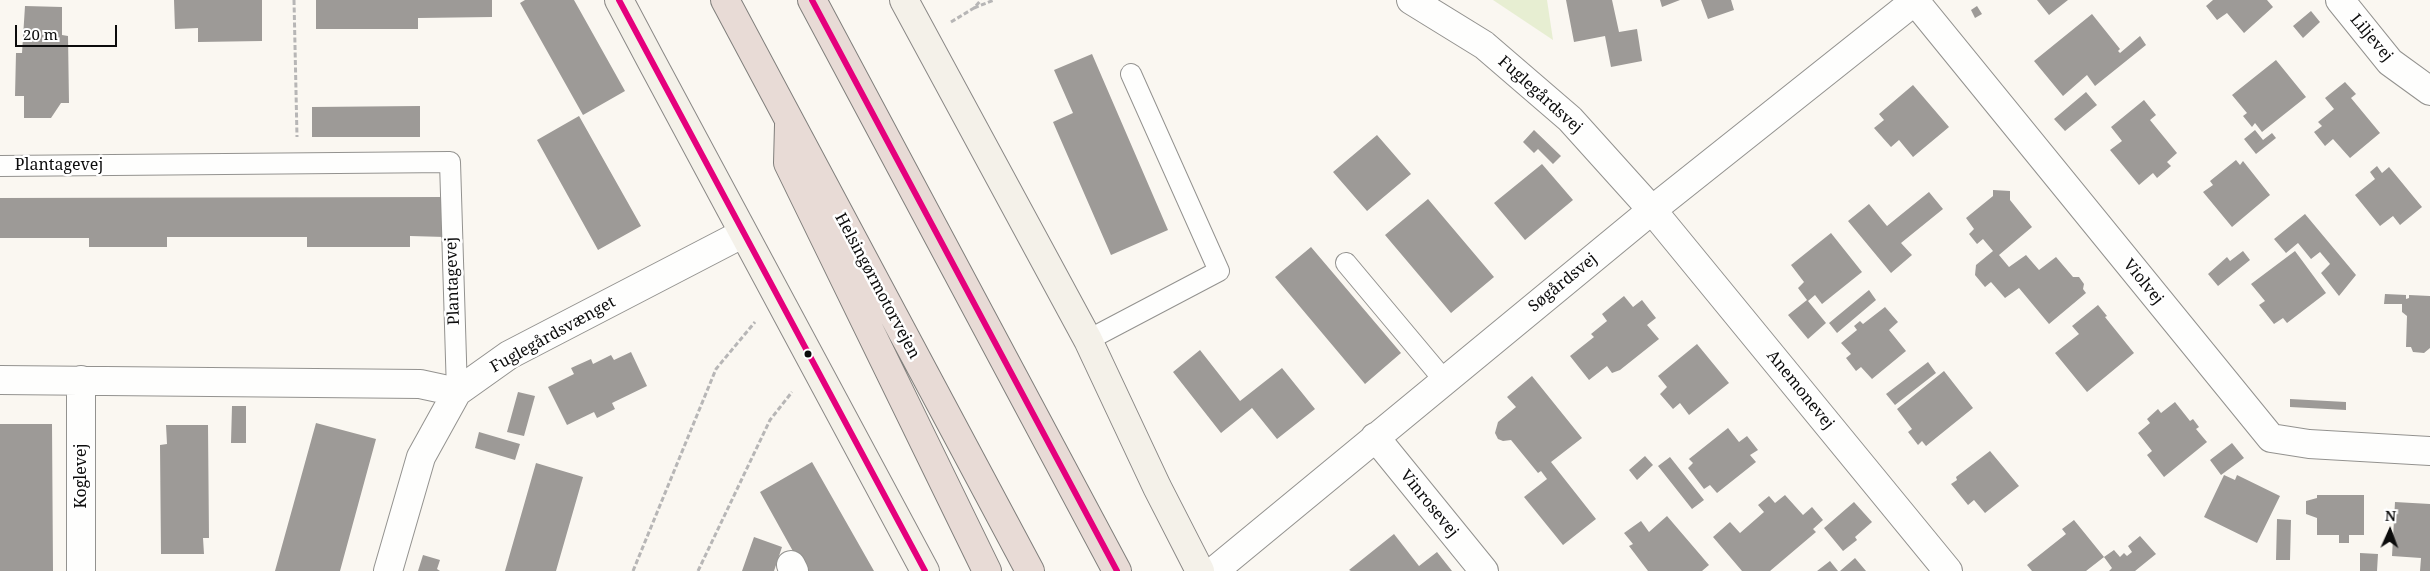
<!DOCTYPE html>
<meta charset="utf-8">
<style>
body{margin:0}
#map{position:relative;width:2430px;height:571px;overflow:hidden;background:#faf7f1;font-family:"Noto Serif",serif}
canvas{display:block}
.north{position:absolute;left:2365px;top:506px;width:50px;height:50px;-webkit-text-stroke:4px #fff;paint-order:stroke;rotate:2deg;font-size:14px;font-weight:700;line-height:20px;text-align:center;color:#0c0c0c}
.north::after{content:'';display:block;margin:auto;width:18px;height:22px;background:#0c0c0c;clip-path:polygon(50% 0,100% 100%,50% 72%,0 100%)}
.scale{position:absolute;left:15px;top:25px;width:102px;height:22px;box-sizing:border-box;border:2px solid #0c0c0c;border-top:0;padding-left:6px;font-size:15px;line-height:18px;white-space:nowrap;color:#0c0c0c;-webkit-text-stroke:4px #fff;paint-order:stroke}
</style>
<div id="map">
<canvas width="2430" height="571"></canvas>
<div class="north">N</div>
<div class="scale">20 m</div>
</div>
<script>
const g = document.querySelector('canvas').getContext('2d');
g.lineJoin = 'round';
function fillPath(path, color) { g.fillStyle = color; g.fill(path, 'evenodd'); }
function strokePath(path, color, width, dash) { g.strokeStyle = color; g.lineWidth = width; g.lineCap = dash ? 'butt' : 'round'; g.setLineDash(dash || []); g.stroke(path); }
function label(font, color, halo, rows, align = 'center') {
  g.font = font + ' "Noto Serif",serif'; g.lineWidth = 5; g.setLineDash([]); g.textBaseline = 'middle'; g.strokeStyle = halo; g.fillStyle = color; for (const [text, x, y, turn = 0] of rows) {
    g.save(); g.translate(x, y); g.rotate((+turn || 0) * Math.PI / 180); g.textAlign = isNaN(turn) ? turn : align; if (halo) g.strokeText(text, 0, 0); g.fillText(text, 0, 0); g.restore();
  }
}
const green = new Path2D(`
 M 1493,0 L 1547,0 L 1553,40 Z`);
const building = new Path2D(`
 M 174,0 L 262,0 L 262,41 L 198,42 L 198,28 L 175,29 Z
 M 316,0 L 492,0 L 492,17 L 418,18 L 418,29 L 316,29 Z
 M 525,0 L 574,0 L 625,91 L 583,115 L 520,3 Z
 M 1566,0 L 1612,0 L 1619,32 L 1637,29 L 1642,61 L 1611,67 L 1605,36 L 1574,42 Z
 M 1660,0 L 1680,0 L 1662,7 Z
 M 1701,0 L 1731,0 L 1734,10 L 1708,19 Z
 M 2037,0 L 2068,0 L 2049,15 Z
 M 2213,0 L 2267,0 L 2273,7 L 2244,33 L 2227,13 L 2217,20 L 2206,6 Z
 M 25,6 L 62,7 L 62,35 L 68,36 L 69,103 L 61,103 L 51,118 L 24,118 L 24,96 L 15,96 L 16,53 L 22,53 Z
 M 1977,6 L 1982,14 L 1975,18 L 1971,10 Z
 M 2311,11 L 2320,22 L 2303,38 L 2293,26 Z
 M 2092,14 L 2120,49 L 2118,51 L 2120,53 L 2140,36 L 2146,45 L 2095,86 L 2087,75 L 2063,96 L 2034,61 Z
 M 1092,54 L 1168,230 L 1111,255 L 1053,122 L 1073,113 L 1054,70 Z
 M 2276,60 L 2306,97 L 2262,132 L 2255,123 L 2252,127 L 2243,116 L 2247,113 L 2232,95 Z
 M 2345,82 L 2356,94 L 2351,98 L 2380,133 L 2350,158 L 2333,139 L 2325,146 L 2314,132 L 2322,126 L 2318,122 L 2334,109 L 2325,98 Z
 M 1913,85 L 1949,127 L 1913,157 L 1899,140 L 1891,147 L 1874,128 L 1884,120 L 1879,114 Z
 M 2086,92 L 2097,105 L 2065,131 L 2054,119 Z
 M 2144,100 L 2156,115 L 2150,120 L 2177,153 L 2167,162 L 2171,166 L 2157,178 L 2153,173 L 2139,185 L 2110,150 L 2122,141 L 2111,127 Z
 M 420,106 L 420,137 L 312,137 L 312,107 Z
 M 579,116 L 641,226 L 598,250 L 537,140 Z
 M 1534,130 L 1561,156 L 1553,164 L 1538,149 L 1534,153 L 1523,142 Z
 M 2255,130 L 2263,140 L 2272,133 L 2276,138 L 2256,154 L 2244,139 Z
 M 1377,135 L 1411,174 L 1367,211 L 1333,172 Z
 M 2236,160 L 2240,165 L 2243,161 L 2270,195 L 2232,227 L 2203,192 L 2213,185 L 2210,181 Z
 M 1542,164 L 1573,200 L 1525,240 L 1494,203 Z
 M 2377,166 L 2382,173 L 2389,167 L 2422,207 L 2400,225 L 2393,216 L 2380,226 L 2355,195 L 2375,179 L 2370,172 Z
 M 1993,190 L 2010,191 L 2010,200 L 2032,227 L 1999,255 L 2009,267 L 2026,255 L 2039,270 L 2056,257 L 2073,277 L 2079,277 L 2084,284 L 2083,289 L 2086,293 L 2049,324 L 2019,288 L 2005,298 L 1991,282 L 1985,287 L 1975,275 L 1976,265 L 1993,251 L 1983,239 L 1977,244 L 1969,234 L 1974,229 L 1966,218 L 1993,196 Z
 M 1929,192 L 1943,209 L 1901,243 L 1912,255 L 1891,273 L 1848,221 L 1869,204 L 1887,226 Z
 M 445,197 L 445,237 L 410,236 L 410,247 L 307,247 L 307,237 L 167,237 L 167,247 L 89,247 L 89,238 L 0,238 L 0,198 Z
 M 1428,199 L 1494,277 L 1451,313 L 1385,235 Z
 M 2305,214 L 2356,275 L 2339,296 L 2321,273 L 2330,264 L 2320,252 L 2311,259 L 2298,243 L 2286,253 L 2274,239 Z
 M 1831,233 L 1862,272 L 1822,304 L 1815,295 L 1808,301 L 1826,323 L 1808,339 L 1788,315 L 1807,300 L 1798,288 L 1804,282 L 1791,265 Z
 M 1311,247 L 1401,353 L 1365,384 L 1275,277 Z
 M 2243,251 L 2250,260 L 2218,286 L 2208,274 L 2227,257 L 2230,261 Z
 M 2295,251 L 2326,293 L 2287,323 L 2283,318 L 2274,324 L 2259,305 L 2265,301 L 2251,284 Z
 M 1869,290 L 1876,300 L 1837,333 L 1829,323 Z
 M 2385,294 L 2406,295 L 2406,299 L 2409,298 L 2409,295 L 2430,296 L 2430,348 L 2424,353 L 2413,352 L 2411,347 L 2406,347 L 2407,316 L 2402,312 L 2402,304 L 2384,304 Z
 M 1624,296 L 1633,307 L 1642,300 L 1656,318 L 1647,325 L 1659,339 L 1620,370 L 1612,373 L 1607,366 L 1589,380 L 1570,356 L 1594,337 L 1591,334 L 1607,321 L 1602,314 Z
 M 2098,305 L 2107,316 L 2105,317 L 2134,353 L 2087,392 L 2055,353 L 2079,334 L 2072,326 Z
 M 1885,307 L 1898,322 L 1889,330 L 1906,351 L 1872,379 L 1861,367 L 1856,371 L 1846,358 L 1851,354 L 1841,343 L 1857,330 L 1854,326 L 1860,321 L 1863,324 Z
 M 1697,344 L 1729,383 L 1689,415 L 1680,403 L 1673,409 L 1660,394 L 1667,387 L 1658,376 Z
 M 1200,350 L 1240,401 L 1282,368 L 1315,409 L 1277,439 L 1252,408 L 1221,433 L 1173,372 Z
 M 631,352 L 647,386 L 612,403 L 615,409 L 597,418 L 594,412 L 567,425 L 548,387 L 574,374 L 571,368 L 591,359 L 593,364 L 611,355 L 614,360 Z
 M 1928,362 L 1936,373 L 1895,405 L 1886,394 Z
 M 1944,371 L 1973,408 L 1926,446 L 1922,441 L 1918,445 L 1908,432 L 1912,429 L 1897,409 Z
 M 1532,376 L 1582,438 L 1551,462 L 1596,519 L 1563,545 L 1524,497 L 1547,479 L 1541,471 L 1538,473 L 1511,440 L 1503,441 L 1498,439 L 1495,433 L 1498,422 L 1516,407 L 1507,397 Z
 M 518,392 L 535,396 L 524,436 L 507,432 Z
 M 2290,399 L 2346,402 L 2346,410 L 2290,407 Z
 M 2175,402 L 2190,421 L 2193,419 L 2199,427 L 2196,429 L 2207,442 L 2164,477 L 2147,455 L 2152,451 L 2138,433 L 2150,423 L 2147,419 L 2158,409 L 2161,413 Z
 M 232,406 L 246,406 L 246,443 L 231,443 Z
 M 316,423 L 376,439 L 340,571 L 275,571 Z
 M 0,424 L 52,424 L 53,571 L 0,571 Z
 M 166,425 L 208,425 L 209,538 L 203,538 L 204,554 L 161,554 L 160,445 L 167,444 Z
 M 1728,428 L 1739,442 L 1747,436 L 1758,450 L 1750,455 L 1756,462 L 1717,493 L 1710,485 L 1704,489 L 1688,468 L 1693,463 L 1689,459 Z
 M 479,432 L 520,444 L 515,460 L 475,448 Z
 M 2232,443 L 2244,458 L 2221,475 L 2210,460 Z
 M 1990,451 L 2019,486 L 1985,513 L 1974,500 L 1968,505 L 1951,484 L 1957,480 L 1956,477 Z
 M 1645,456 L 1653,465 L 1637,480 L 1629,470 Z
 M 1670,457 L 1704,500 L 1692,509 L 1658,466 Z
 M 812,462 L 874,571 L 804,571 L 760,492 Z
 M 536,463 L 583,477 L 556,571 L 505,571 Z
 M 2224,475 L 2235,480 L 2237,475 L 2280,496 L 2257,543 L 2204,517 Z
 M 1785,495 L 1803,515 L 1812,507 L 1823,520 L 1813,529 L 1816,532 L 1770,571 L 1742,571 L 1713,537 L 1730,522 L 1740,533 L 1764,512 L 1758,505 L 1769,496 L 1775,503 Z
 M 2317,495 L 2364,495 L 2364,535 L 2349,535 L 2349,543 L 2339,543 L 2339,535 L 2317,535 L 2317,518 L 2306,514 L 2306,501 L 2317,498 Z
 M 1854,502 L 1872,522 L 1855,537 L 1857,540 L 1843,551 L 1824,528 Z
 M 2395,502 L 2430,504 L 2430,571 L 2420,571 L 2421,558 L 2392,556 Z
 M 1667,516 L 1709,565 L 1702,571 L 1648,571 L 1629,546 L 1633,544 L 1624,533 L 1641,521 L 1649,532 Z
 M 2277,519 L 2291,520 L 2290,560 L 2276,560 Z
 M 2074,520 L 2104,557 L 2086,571 L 2032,571 L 2027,565 L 2066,534 L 2062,529 Z
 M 1394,534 L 1419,566 L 1437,552 L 1452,571 L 1351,571 L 1349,570 Z
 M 2140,536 L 2156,554 L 2135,571 L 2109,571 L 2112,568 L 2104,557 L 2114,550 L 2120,557 L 2124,553 L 2127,556 L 2132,552 L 2128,546 Z
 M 754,537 L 782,547 L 774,571 L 742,571 Z
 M 2360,553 L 2378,554 L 2377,571 L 2360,571 Z
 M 423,555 L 440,560 L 437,569 L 440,571 L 418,571 Z
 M 1855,558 L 1866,571 L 1840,571 Z
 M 1830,561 L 1838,571 L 1817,571 Z`);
const path = new Path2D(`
 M 294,0 L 297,137
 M 974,8 L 994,0
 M 951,22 L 974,8 L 981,0
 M 633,571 L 716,369 L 755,322
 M 698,571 L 770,420 L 792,392`);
const lane = new Path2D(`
 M 0,166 L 450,162 L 457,392
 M 1346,263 L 1444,380
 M 1088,340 L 1219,271 L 1131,74`);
const street = new Path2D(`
 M 1411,0 L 1484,45 L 1570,119 L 1652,210 L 1948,571
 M 2340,0 L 2390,62 L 2430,91
 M 1915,1 L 2271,438 L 2309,444 L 2430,451
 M 0,380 L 420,384 L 457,392
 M 81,380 L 81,571
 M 1375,437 L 1484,571
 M 791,565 L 794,571
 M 388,571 L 421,457 L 457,392 L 509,355 L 742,234
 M 1214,571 L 1652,210 L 1916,0`);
const secondary = new Path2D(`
 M 619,0 C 720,191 823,381 925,571
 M 904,0 L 1088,340 L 1157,487 L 1200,571`);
const highway = new Path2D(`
 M 725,0 L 1030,571
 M 812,0 L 1117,571
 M 789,125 L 788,163 L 987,571`);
const bus1 = new Path2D(`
 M 619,0 L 925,571
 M 812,0 L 1117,571`);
const markers = [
 [808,354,4.5,"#0c0c0c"]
];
const streetNames = [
 ["Liljevej",2371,38,50],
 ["Fuglegårdsvej",1540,95,42],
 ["Plantagevej",59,165],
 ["Plantagevej",453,281,-92],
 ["Violvej",2143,282,51],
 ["Søgårdsvej",1563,283,-39],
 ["Helsingørmotorvejen",877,286,62],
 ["Fuglegårdsvænget",553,335,-29],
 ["Anemonevej",1800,390,51],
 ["Koglevej",81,476,-90],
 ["Vinrosevej",1429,504,51]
];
fillPath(green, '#e7eed2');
fillPath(building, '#9d9a97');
strokePath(lane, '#93928f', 22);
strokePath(street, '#93928f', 30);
strokePath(secondary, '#8a8886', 30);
strokePath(highway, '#807f7c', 30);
strokePath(path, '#b7b6b6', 3, [5, 2.5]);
strokePath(lane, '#fefefd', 20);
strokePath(street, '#fefefd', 28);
strokePath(secondary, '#f4f1e9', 28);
strokePath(highway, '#e8dbd6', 28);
strokePath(bus1, '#e5007d', 6);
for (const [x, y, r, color] of markers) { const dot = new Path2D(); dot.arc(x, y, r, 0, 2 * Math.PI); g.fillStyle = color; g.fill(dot); strokePath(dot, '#fff', 2); }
label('16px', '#0c0c0c', '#fff', streetNames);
</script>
